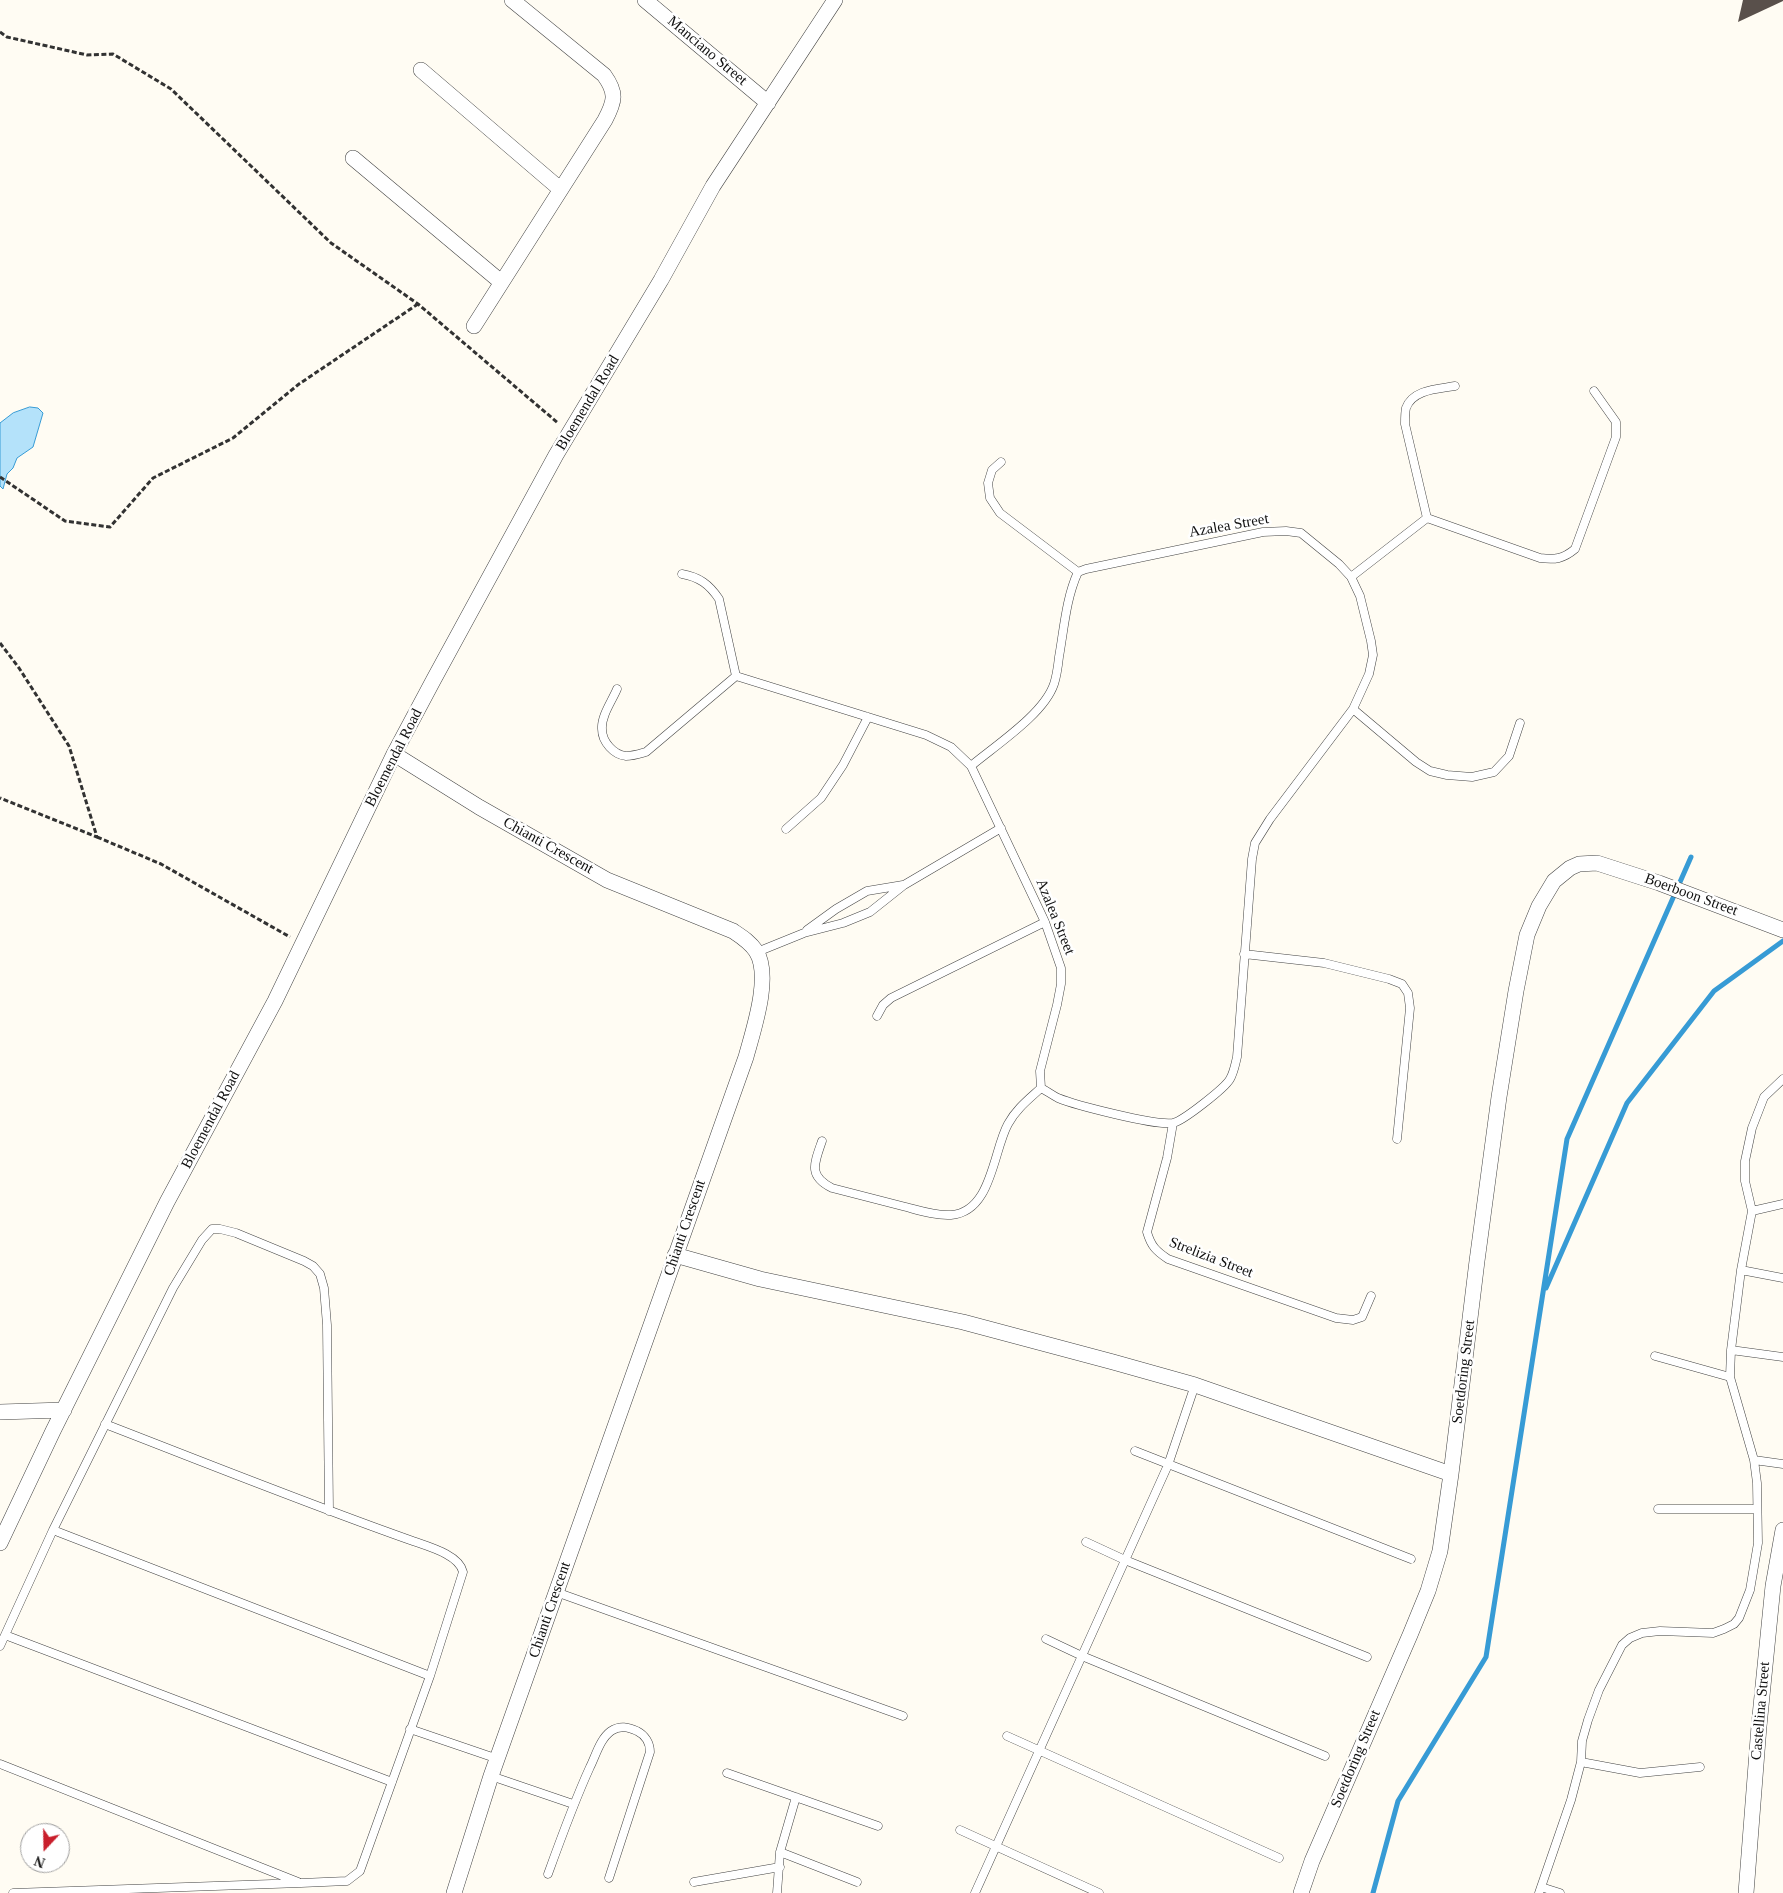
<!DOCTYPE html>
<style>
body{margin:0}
#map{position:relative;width:1783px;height:1893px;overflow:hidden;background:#fffcf3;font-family:Georgia,serif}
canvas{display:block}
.north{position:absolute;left:20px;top:1823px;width:50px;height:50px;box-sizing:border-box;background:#fff;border:1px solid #9f9f9f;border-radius:50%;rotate:201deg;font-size:14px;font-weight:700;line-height:20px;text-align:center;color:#101010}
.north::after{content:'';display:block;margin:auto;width:18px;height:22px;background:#c91f2c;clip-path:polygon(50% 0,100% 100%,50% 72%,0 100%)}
</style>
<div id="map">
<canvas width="1783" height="1893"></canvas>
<div class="north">N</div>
</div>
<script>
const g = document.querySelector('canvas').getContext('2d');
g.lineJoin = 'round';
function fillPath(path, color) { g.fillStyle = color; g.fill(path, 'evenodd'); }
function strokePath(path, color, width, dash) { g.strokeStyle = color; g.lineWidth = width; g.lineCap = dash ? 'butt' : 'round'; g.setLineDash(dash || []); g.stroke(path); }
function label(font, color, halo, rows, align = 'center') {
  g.font = font + ' Georgia,serif'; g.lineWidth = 5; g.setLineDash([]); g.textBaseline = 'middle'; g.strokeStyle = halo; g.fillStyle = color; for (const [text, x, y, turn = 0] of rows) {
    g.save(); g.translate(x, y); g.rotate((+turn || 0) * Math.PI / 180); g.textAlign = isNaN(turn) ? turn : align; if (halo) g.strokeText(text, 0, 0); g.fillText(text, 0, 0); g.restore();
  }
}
const water = new Path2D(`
 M 30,407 L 38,408 L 43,413 L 33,447 L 17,458 L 13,468 L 7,474 L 3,489 L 0,486 L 0,423 L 13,413 Z`);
const stream = new Path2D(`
 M 1546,1288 L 1627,1103 L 1714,991 L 1783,941
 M 1373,1893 L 1398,1801 L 1486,1657 L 1567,1139 L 1691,857`);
const building = new Path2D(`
 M 1743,0 L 1783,0 L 1783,1 L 1738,22 Z`);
const path = new Path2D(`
 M 0,32 L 7,37 L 87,55 L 113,54 L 171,89 L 331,243 L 418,304 L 558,423
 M 0,477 L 65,521 L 110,527 L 153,478 L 233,438 L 299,384 L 418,304
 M 0,643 L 19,668 L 69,746 L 97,837 L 0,798
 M 97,837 L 161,864 L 290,937`);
const lane = new Path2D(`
 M 1001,462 L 992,470 L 988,483 L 990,498 L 1000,513 L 1078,572
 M 1427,518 L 1405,424 C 1405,419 1405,412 1406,408 C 1413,389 1439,389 1455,386
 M 682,574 C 699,577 709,584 719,599 L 736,676
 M 1351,577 L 1427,518 L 1540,558 C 1555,560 1563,559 1575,549 L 1616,437 L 1616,422 L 1594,391
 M 736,676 L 926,735 L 951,747 L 971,766 L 1045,922 L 1061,968 L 1061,984 L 1057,1005 L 1040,1071 L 1041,1088
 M 617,689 C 612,701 601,716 602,729 C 602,742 614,755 626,756 C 633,756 639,754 646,752 L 736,676
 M 1353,709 L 1416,762 L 1430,771 L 1447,775 L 1472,777 L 1494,772 L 1509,756 L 1520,723
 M 971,766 C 996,745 1044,714 1054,684 C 1057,675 1058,666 1059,657 C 1064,629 1066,598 1078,572
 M 786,829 L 821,798 L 843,765 L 868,717
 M 807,930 L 836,909 L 867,891 L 903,885
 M 757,952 L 804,933 L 843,923 L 870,912 L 904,885 L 1001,828
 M 1244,954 L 1324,963 L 1389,979 L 1402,984 L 1408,993 L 1410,1008 L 1397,1139
 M 877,1016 L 883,1005 L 891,998 L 1045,922
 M 1041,1088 C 1047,1091 1052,1095 1058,1098 C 1075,1105 1156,1126 1173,1123 C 1183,1121 1225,1088 1230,1079 C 1234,1072 1235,1065 1237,1057 L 1252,859 L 1255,843 L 1270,819 L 1353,709 L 1369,674 L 1373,655 L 1371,641 L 1360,596 L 1351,577 L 1339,564 L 1301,533 L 1286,531 L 1263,532 L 1086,569 L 1078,572
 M 1173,1123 L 1167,1158 L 1147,1232 C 1151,1246 1156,1251 1168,1259 L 1336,1318 L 1353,1320 L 1362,1317 L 1371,1296
 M 822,1141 C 814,1164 808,1176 832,1188 C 856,1194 879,1200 902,1206 C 918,1210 935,1216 951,1215 C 992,1212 993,1151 1008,1124 C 1016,1109 1029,1099 1041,1088
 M 1752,1211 L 1783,1204
 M 1741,1270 L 1783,1278
 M 1731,1350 L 1783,1357
 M 1655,1356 L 1730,1377
 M 1135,1451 L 1411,1559
 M 1754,1460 L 1783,1464
 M 1658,1509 L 1757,1509
 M 53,1530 L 430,1676
 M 1086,1542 L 1125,1560 L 1367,1657
 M 556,1592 L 903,1716
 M 5,1635 L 392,1782
 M 1046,1639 L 1082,1656 L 1325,1756
 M 0,1646 L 53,1530 L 173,1288 L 202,1240 L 212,1229 L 220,1229 L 236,1233 L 304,1261 L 313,1266 L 320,1274 L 324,1288 L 327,1325 L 329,1511
 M 410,1729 L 498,1759
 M 1007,1736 L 1279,1858
 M 1581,1762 L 1640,1773 L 1700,1767
 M 0,1764 L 298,1882
 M 727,1773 L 878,1826
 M 491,1776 L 573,1804
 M 960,1830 L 1099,1893
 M 780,1852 L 857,1882
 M 548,1874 C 561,1838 574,1802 590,1767 C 596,1755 600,1739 611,1731 C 620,1725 628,1727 637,1731 C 645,1735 650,1743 650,1752 L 609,1878
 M 694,1882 L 780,1867
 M 1541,1887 L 1560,1893
 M 13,1893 L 301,1883 L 347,1881 L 360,1871 L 430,1676 L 463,1572 C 459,1554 426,1546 410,1540 C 308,1504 206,1463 105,1424
 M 777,1893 L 780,1852 L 796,1797
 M 975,1893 L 1168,1465 L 1195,1385
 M 1539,1893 L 1571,1800 L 1581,1762 L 1582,1741 L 1588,1720 L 1599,1690 L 1622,1645 L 1630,1638 L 1642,1633 L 1660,1631 L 1713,1633 L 1724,1629 L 1734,1624 L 1739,1618 L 1750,1590 L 1758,1543 L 1757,1483 L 1754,1460 L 1730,1377 L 1731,1350 L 1741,1270 L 1752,1211 L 1745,1181 L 1745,1161 L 1752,1128 L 1764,1097 L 1783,1079`);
const street = new Path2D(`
 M 645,0 L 768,103
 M 421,70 L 560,189
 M 353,158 L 501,282
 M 474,326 L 605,120 C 615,101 617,93 604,75 L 512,0
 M 394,754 L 479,807 L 607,880 L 733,931 C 742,937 750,942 756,951 C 772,976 753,1031 746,1057 L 491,1776 L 454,1893
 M 675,1255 L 760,1279 L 963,1322 L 1113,1362 L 1195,1385 L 1451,1474
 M 0,1412 L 64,1410
 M 0,1543 L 53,1431 L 167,1202 L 275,1001 L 394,754 L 434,679 L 556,455 L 661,280 L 713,186 L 835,0
 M 1301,1893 L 1312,1861 L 1410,1635 L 1428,1591 L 1440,1551 L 1451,1474 L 1477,1261 L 1499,1097 L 1516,991 L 1527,935 L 1539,906 L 1554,881 L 1570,868 L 1579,864 L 1597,863 L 1659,883 L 1783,930
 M 1746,1893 L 1759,1726 L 1773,1586 L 1783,1530`);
const streetNames = [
 ["Manciano Street",707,51,40],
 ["Bloemendal Road",588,403,-59],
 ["Azalea Street",1229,526,-10],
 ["Bloemendal Road",394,758,-63],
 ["Chianti Crescent",548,846,29],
 ["Boerboon Street",1691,895,20],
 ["Azalea Street",1055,917,68],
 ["Bloemendal Road",211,1120,-62],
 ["Chianti Crescent",685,1228,-71],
 ["Strelizia Street",1211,1258,21],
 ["Soetdoring Street",1464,1372,-83],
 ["Chianti Crescent",550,1610,-71],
 ["Castellina Street",1761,1711,-85],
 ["Soetdoring Street",1356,1759,-67]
];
fillPath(water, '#b4e2fa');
strokePath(water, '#379bd5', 1);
strokePath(stream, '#379bd5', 5);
fillPath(building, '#59504b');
strokePath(lane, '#434343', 9);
strokePath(street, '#434343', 16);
strokePath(path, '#323232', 3, [5, 2.5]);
strokePath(lane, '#fff', 8);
strokePath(street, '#fff', 15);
label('15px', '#101010', '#fff', streetNames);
</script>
